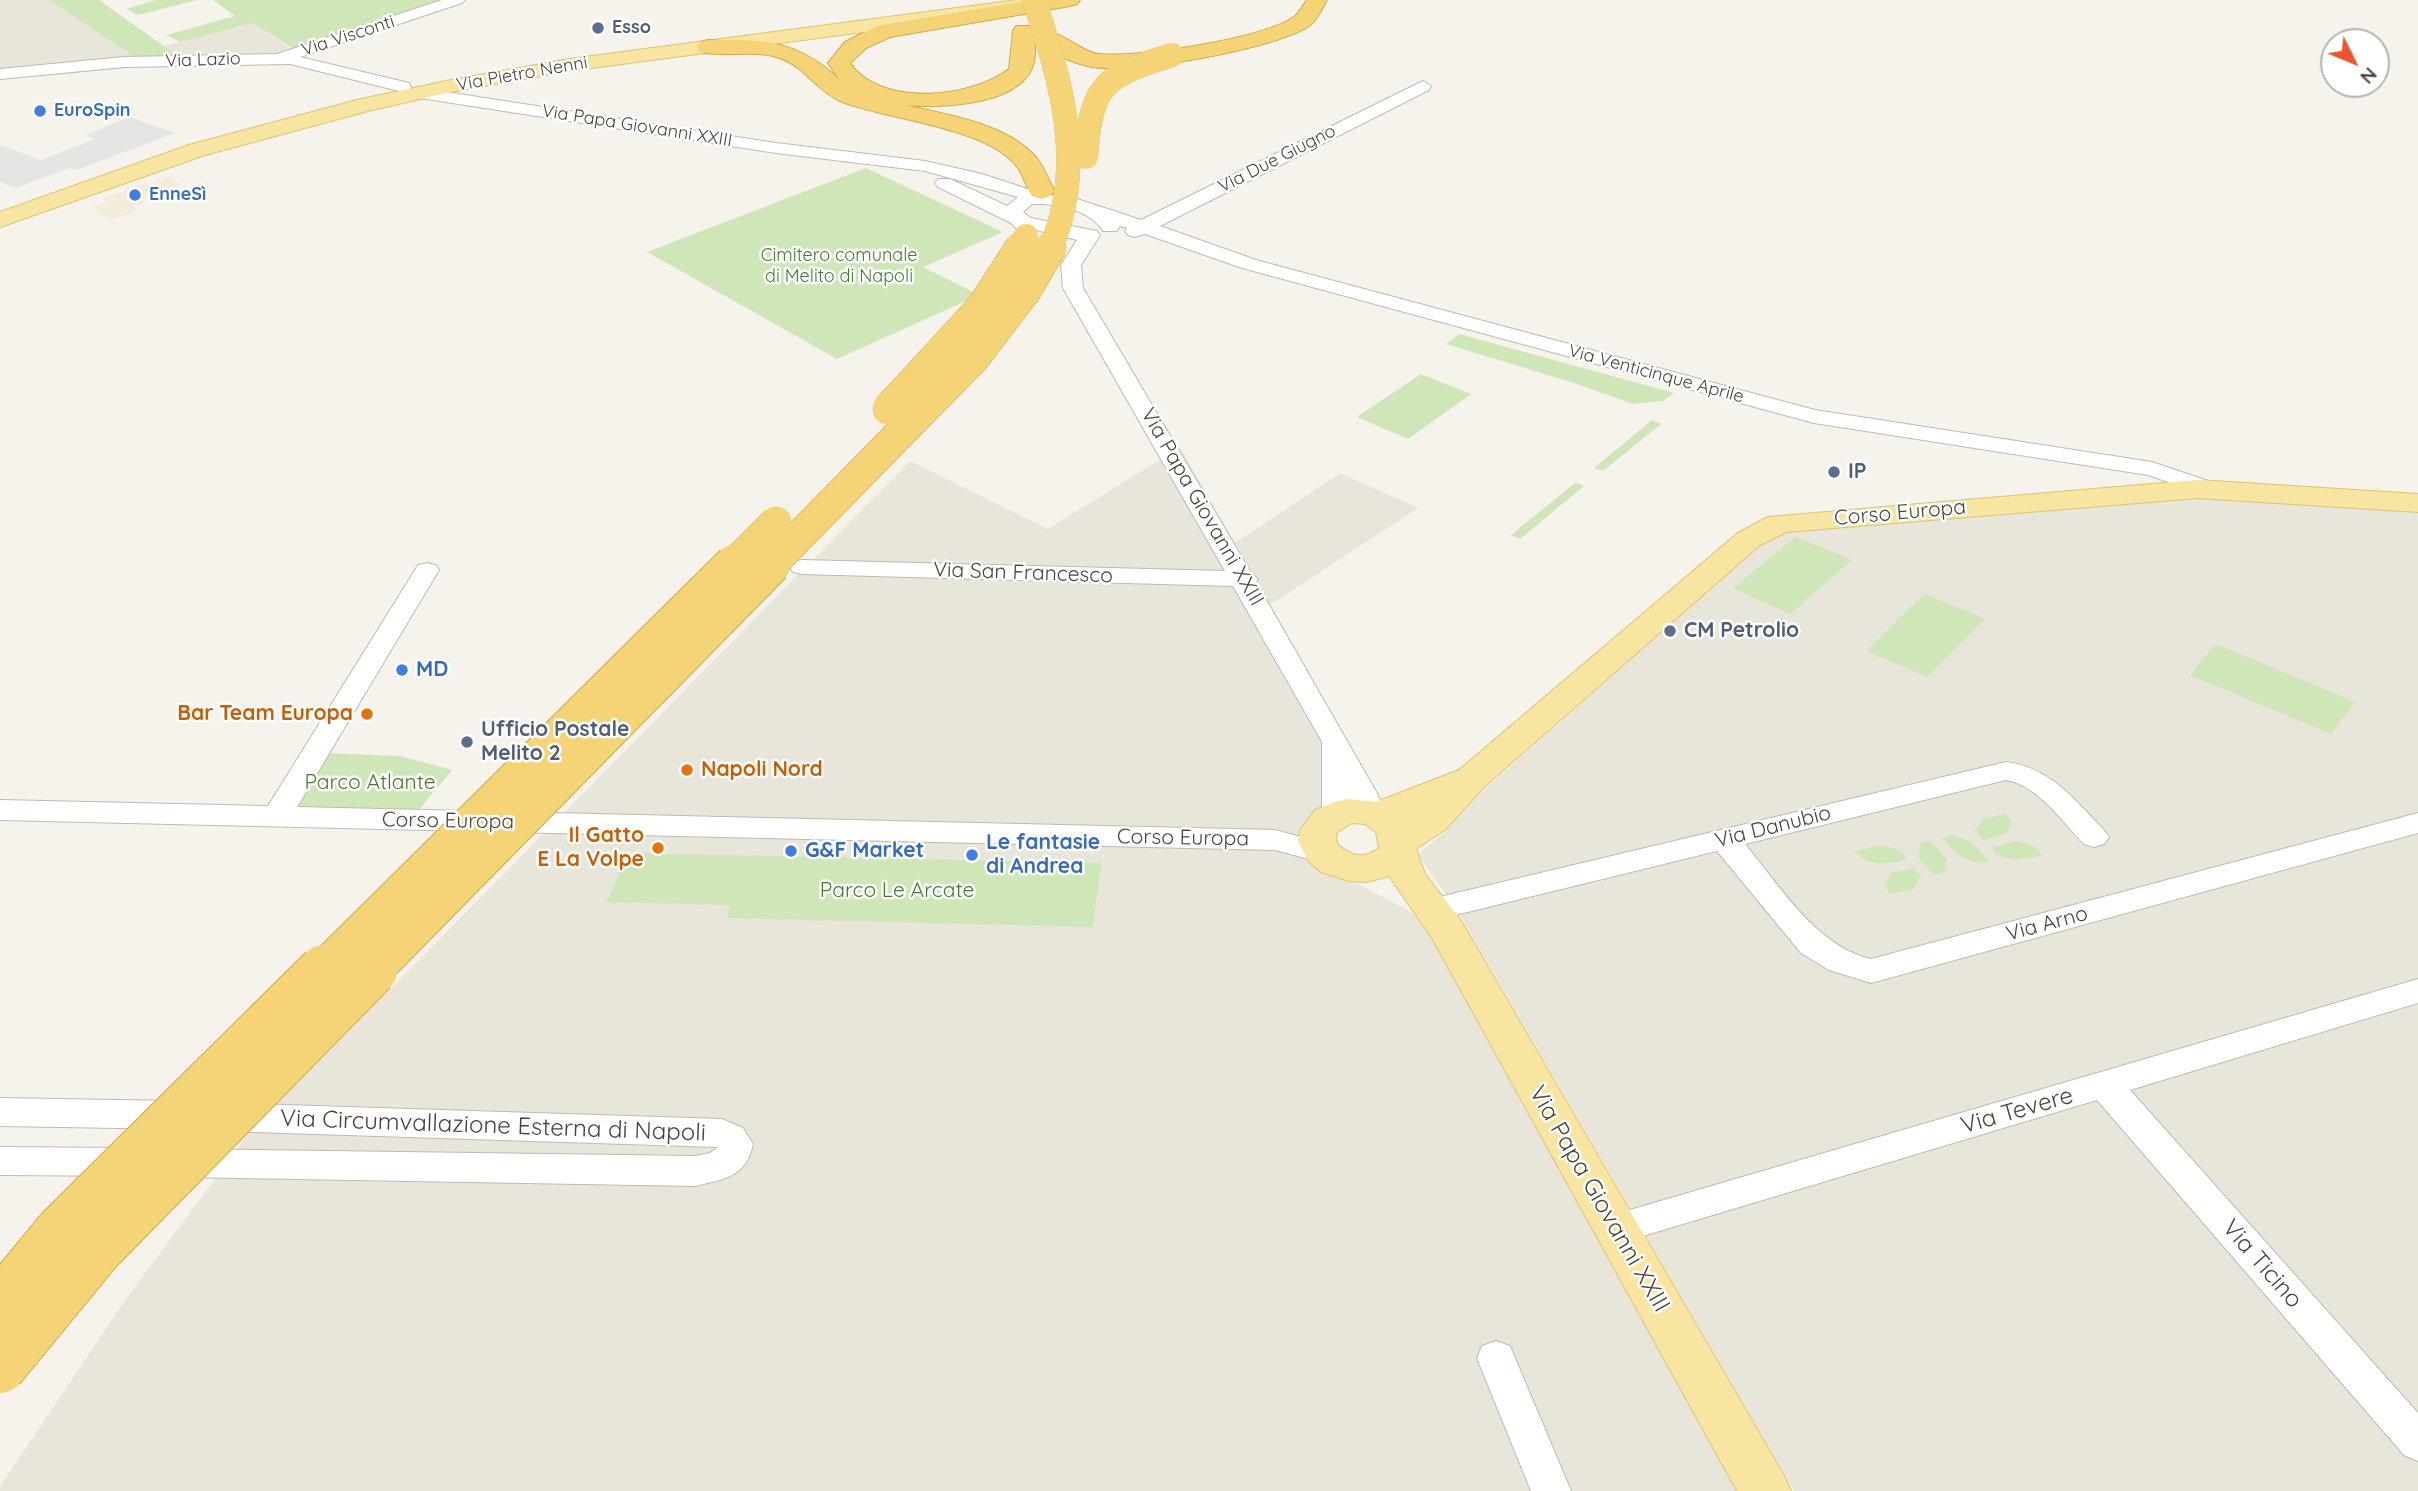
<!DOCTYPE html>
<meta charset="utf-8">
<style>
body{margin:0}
#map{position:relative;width:2418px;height:1491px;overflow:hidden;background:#f5f3ec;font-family:Quicksand,sans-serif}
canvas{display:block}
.north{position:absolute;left:2320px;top:28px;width:70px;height:70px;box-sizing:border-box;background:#fff;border:2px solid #b6b4b0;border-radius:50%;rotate:133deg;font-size:19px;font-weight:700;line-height:28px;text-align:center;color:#49443a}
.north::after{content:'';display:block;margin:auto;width:24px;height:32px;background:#ec552c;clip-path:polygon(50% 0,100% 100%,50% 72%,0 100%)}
</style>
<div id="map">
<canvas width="2418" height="1491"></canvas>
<div class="north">N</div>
</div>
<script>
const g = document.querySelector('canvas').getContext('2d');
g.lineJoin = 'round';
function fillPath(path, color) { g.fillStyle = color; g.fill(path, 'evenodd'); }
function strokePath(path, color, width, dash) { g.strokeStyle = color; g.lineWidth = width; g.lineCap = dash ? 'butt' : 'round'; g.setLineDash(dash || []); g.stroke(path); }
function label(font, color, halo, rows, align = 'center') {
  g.font = font + ' Quicksand,sans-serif'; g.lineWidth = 5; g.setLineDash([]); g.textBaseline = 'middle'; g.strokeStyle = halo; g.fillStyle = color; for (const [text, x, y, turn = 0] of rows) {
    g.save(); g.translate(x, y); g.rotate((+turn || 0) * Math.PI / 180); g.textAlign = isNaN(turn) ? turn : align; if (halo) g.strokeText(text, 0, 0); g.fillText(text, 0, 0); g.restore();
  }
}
const residential = new Path2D(`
 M 0,0 L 70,0 L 141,52 L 252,23 L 296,52 L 34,77 L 0,78 Z
 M 1180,447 L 1235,543 L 1340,473 L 1418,508 L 1270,605 L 1380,801 L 1312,817 L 1347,878 L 1422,918 L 1747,1491 L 0,1491 L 0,1487 L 126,1299 L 249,1133 L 910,461 L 1048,529 Z
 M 2219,497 L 2418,509 L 2418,1491 L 1794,1491 L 1460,915 L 1418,854 L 1446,831 L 1483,791 L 1761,543 L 1791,530 Z`);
const commercial = new Path2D(`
 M 170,177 L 181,186 L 140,199 L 145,203 L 133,207 L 137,211 L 110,220 L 93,207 L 108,202 L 102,198 Z`);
const green = new Path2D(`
 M 49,0 L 99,0 L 175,54 L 141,61 Z
 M 156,0 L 197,0 L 138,15 L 126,9 Z
 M 213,0 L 455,0 L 299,52 L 252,23 L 180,42 L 167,35 L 235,16 Z
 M 866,168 L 1003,232 L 923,267 L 979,295 L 837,359 L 647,252 Z
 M 1459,334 L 1674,393 L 1663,401 L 1633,404 L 1574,383 L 1446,344 Z
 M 1421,374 L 1471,394 L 1408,439 L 1357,417 Z
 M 1652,420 L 1661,424 L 1603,471 L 1594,468 Z
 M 1575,483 L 1584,486 L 1520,539 L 1511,535 Z
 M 1796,537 L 1852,560 L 1790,614 L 1733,588 Z
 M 1925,594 L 1985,619 L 1927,677 L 1866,651 Z
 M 2216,644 L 2355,702 L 2331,734 L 2190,675 Z
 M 323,753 L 400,756 L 452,770 L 416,813 L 288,810 Z
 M 2005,814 L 2012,822 L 2006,834 L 1983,840 L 1975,831 L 1983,819 Z
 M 1952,835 L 1972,842 L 1989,861 C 1968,866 1955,853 1942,838 Z
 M 1931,841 L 1946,858 L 1945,872 L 1934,875 L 1918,857 L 1920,843 Z
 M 2016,841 L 2035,847 L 2043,855 C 2023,860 2005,864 1990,848 Z
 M 1882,845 L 1900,850 L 1907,859 C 1888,864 1868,868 1855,851 Z
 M 628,853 L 1101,863 L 1093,927 L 727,918 L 730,905 L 607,902 Z
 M 1914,868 L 1921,876 L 1914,889 L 1891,894 L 1884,886 L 1892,873 Z`);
const parking = new Path2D(`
 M 130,117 L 175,133 L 76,170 L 69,168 L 16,188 L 0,182 L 0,145 L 41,160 L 95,139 L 86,135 Z`);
const minor = new Path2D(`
 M 442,0 L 465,0 L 462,3 L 300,57 L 409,83 L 411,87 L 409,91 L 403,92 L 290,64 L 124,67 L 0,79 L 0,69 L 124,57 L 277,54 Z
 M 1423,81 L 1431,86 L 1429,90 L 1160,226 L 1256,260 L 1815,410 L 2152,462 L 2217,484 L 2221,489 L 2217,494 L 2209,496 L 2148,475 L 1814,423 L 1242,268 L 1145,234 L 1135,237 L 1128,235 L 1125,231 L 1127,228 L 1120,226 L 1117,231 L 1103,231 C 1091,210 1056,203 1032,204 L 1023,212 L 1031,218 L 1097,231 L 1100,235 L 1081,265 L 1083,288 L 1251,573 L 1258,579 L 1256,582 L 1378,795 L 1385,813 L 1380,820 L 1370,823 L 1360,820 L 1351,800 L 1352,814 L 1347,821 L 1337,824 L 1327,821 L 1322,814 L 1322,742 L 1233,586 L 802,574 L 793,572 L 790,567 L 793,562 L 802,560 L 1225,571 L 1063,288 L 1061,265 L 1077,240 L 1032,229 L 1018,230 L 1011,223 L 938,187 L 935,183 L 938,179 L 950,179 L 1007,206 L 1018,197 L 925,171 L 776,153 L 420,98 L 412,93 L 420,88 L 776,143 L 925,161 L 982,174 L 1040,193 L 1077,199 L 1141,220 Z
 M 427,563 L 436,565 L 439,570 L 297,807 L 1275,830 L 1331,845 L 1335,852 L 1331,859 L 1320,862 L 1275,850 L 0,820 L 0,800 L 268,806 L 415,570 L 418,565 Z
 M 2006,762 C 2050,767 2075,800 2104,830 L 2109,837 L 2104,844 L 2094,847 L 2084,844 C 2063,823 2038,785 2006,780 L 1745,844 C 1780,886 1816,946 1871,959 L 2418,813 L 2418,833 L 1871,983 L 1829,970 L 1801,953 L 1717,851 L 1431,921 L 1420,918 L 1416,910 L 1420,902 L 1431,899 Z
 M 2418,979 L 2418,1003 L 2130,1090 L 2418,1413 L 2418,1461 L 2404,1455 L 2097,1100 L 1616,1244 L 1603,1240 L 1598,1229 L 1603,1218 L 1616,1214 Z
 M 0,1098 L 179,1101 L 191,1105 L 196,1115 L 191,1125 L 179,1129 L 0,1126 Z
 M 223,1103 L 722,1119 L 743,1128 L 753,1144 C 746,1177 725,1179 695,1186 L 181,1177 L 169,1173 L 163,1163 L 169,1153 L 181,1149 L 695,1156 L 710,1153 L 718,1147 L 223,1131 L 211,1127 L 206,1117 L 211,1107 Z
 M 0,1147 L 133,1148 L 145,1152 L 151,1162 L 145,1172 L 133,1176 L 0,1175 Z
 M 1496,1341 L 1510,1346 L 1571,1491 L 1531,1491 L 1477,1358 L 1482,1346 Z`);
const major = new Path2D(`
 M 1017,0 L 1069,0 L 1060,6 L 569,71 L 451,92 L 368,111 L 205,155 L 0,227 L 0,212 L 189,145 L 357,100 L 451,80 L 569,59 Z
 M 2198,480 L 2418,494 L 2418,512 L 2198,498 L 1786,532 L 1760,545 L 1486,785 L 1446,829 L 1416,849 L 1425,874 L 1460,919 L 1783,1474 L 1791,1491 L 1737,1491 L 1432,938 L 1389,876 L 1367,882 L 1349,881 L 1321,872 L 1309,862 L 1298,841 L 1300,830 L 1315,810 L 1335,802 L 1348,799 L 1376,802 L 1459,770 L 1738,533 L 1768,517 ZM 1352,823 L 1365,824 L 1376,832 L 1379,848 C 1363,860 1351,856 1337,844 L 1336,833 Z`);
const highway = new Path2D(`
 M 1032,0 L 1080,0 L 1077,4 L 1070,6 L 890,37 L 866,48 L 850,63 C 881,108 971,98 1009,69 L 1013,31 L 1016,26 L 1032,26 L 1035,34 C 1052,21 1078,52 1098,54 C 1138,58 1261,39 1294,17 C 1299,13 1303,6 1307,0 L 1327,0 C 1322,8 1317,21 1309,26 C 1275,49 1133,74 1092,67 C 1072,63 1049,53 1035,38 C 1035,49 1036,61 1031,70 C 1013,106 940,108 905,105 C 947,115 1006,123 1036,157 C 1044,167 1049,180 1054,191 L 1050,196 L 1041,199 L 1032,196 C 1026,188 1024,176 1018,168 C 990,127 886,120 840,101 C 817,91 805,67 780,58 C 754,49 726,58 700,52 L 697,47 L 700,42 L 708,40 C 765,40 795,39 839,79 L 828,63 L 845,42 L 877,26 Z`);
const highwayBridgeFar3 = new Path2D(`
 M 1034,0 C 1061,82 1087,165 1050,249
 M 1086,157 C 1091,84 1104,76 1172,55
 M 1020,249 L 1026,236`);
const highwayBridgeFar2 = new Path2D(`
 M 888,409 L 983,306 L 1021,247
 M 732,566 L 776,522
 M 770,566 L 974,358 L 1026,290 L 1051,247`);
const highwayBridgeFar1 = new Path2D(`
 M 322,972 L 734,564
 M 371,972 L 772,564`);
const highwayBridge = new Path2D(`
 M 0,1304 L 61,1230 L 324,970
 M 0,1368 L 97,1250 L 372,970`);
const markers = [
 [598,28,7,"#5c6f8a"],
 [40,111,7,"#3f7fe0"],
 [135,195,7,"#3f7fe0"],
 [1834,472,7,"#5c6f8a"],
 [1670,631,7,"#5c6f8a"],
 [402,670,7,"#3f7fe0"],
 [367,714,7,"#e8710a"],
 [467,742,7,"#5c6f8a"],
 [687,770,7,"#e8710a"],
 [658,848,7,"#e8710a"],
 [791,851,7,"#3f7fe0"],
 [972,855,7,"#3f7fe0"]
];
const farServicenames = [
 ["Esso",612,28]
];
const farStreetnames = [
 ["Via Visconti",348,36,-18],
 ["Via Lazio",203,60,-2],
 ["Via Pietro Nenni",522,74,-10],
 ["Via Papa Giovanni XXIII",637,126,9],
 ["Via Due Giugno",1277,159,-27],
 ["Via Venticinque Aprile",1656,374,15]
];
const farShopnames = [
 ["EuroSpin",54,111],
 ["EnneSì",149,195]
];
const farParknames = [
 ["Cimitero comunale",839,256],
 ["di Melito di Napoli",839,277]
];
const serviceNames = [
 ["IP",1848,472],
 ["CM Petrolio",1684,631],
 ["Ufficio Postale",481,730],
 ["Melito 2",481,754]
];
const streetNames = [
 ["Via Papa Giovanni XXIII",1202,507,60],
 ["Corso Europa",1900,513,-5],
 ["Via San Francesco",1023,573,2],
 ["Corso Europa",448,821,1],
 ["Via Danubio",1773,827,-14],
 ["Corso Europa",1183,838,1],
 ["Via Arno",2047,924,-15]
];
const shopNames = [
 ["MD",416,670],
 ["Le fantasie",986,843],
 ["di Andrea",986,867],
 ["G&F Market",805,851]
];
const foodNames = [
 ["Bar Team Europa",353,714],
 ["Napoli Nord",701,770,"left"],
 ["Il Gatto",644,836],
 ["E La Volpe",644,860]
];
const parkNames = [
 ["Parco Atlante",370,783],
 ["Parco Le Arcate",897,891]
];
const nearStreetnames = [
 ["Via Tevere",2017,1111,-16],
 ["Via Circumvallazione Esterna di Napoli",493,1126,2],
 ["Via Papa Giovanni XXIII",1599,1199,60],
 ["Via Ticino",2262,1264,49]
];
fillPath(residential, '#e8e5da');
fillPath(commercial, '#f4ebd9');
fillPath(green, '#cee6b8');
fillPath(parking, '#e7e5e3');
strokePath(minor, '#c0bbaf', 2);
strokePath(major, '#ddc472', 2);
strokePath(highway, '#d4a947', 2);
fillPath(minor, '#fff');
fillPath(major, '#f8e5a2');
fillPath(highway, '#f5d377');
strokePath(highwayBridgeFar3, '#d4a947', 24, []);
strokePath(highwayBridgeFar2, '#d4a947', 32, []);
strokePath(highwayBridgeFar1, '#d4a947', 40, []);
strokePath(highwayBridge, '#d4a947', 52, []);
strokePath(highwayBridgeFar3, '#f5d377', 24);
strokePath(highwayBridgeFar2, '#f5d377', 31);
strokePath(highwayBridgeFar1, '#f5d377', 38);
strokePath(highwayBridge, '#f5d377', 50);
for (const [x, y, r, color] of markers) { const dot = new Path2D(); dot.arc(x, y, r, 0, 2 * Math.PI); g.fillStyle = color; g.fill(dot); strokePath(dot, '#fff', 2.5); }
label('bold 18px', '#4e5e75', '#fff', farServicenames, 'left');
label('18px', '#49443a', '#fff', farStreetnames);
label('bold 18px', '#366cbe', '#fff', farShopnames, 'left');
label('18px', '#467830', '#fff', farParknames);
label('bold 21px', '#4e5e75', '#fff', serviceNames, 'left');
label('21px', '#49443a', '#fff', streetNames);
label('bold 21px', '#366cbe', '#fff', shopNames, 'left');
label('bold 21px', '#c56008', '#fff', foodNames, 'right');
label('21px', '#467830', '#fff', parkNames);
label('24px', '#49443a', '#fff', nearStreetnames);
</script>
